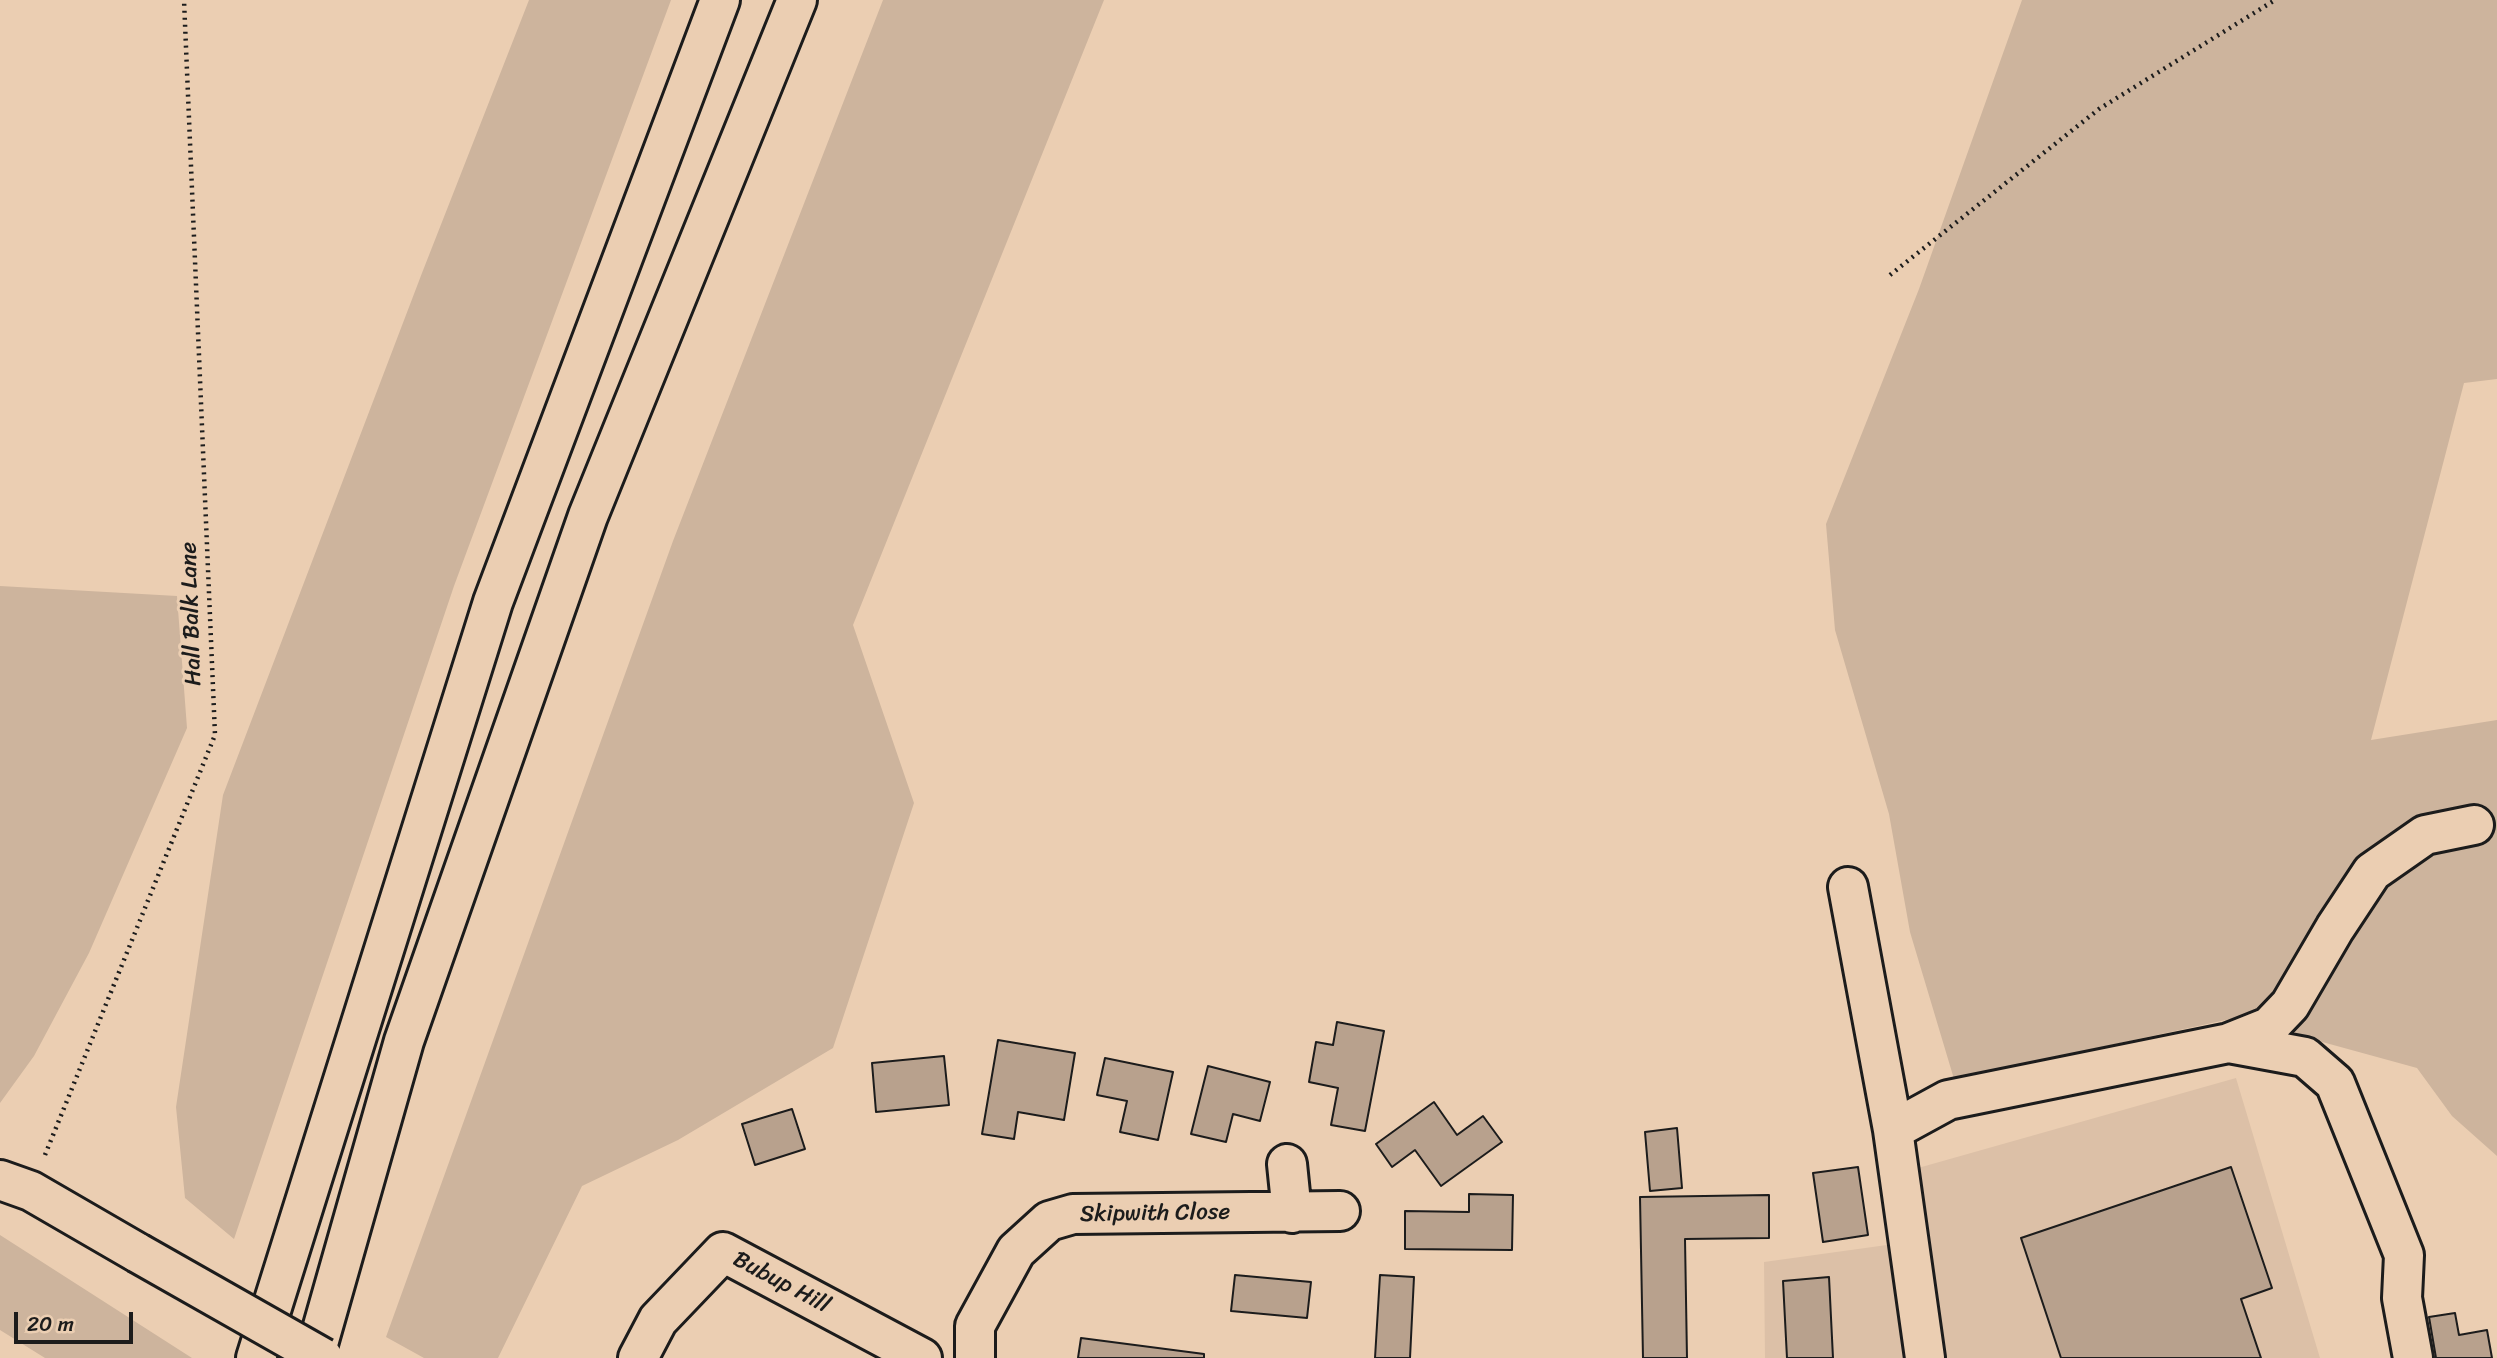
<!DOCTYPE html>
<style>
body{margin:0}
#map{position:relative;width:2497px;height:1358px;overflow:hidden;background:#ebceb2;font-family:Sriracha,sans-serif}
canvas{display:block}
.scale{position:absolute;left:14px;top:1312px;width:119px;height:32px;box-sizing:border-box;border:4px solid #1c1c1c;border-top:0;padding-left:9px;font-size:21px;line-height:24px;white-space:nowrap;color:#1c1c1c;-webkit-text-stroke:5px #ebceb2;paint-order:stroke}
</style>
<div id="map">
<canvas width="2497" height="1358"></canvas>
<div class="scale">20 m</div>
</div>
<script>
const g = document.querySelector('canvas').getContext('2d');
g.lineJoin = 'round';
function fillPath(path, color) { g.fillStyle = color; g.fill(path, 'evenodd'); }
function strokePath(path, color, width, dash) { g.strokeStyle = color; g.lineWidth = width; g.lineCap = dash ? 'butt' : 'round'; g.setLineDash(dash || []); g.stroke(path); }
function label(font, color, halo, rows, align = 'center') {
  g.font = font + ' Sriracha,sans-serif'; g.lineWidth = 6; g.setLineDash([]); g.textBaseline = 'middle'; g.strokeStyle = halo; g.fillStyle = color; for (const [text, x, y, turn = 0] of rows) {
    g.save(); g.translate(x, y); g.rotate((+turn || 0) * Math.PI / 180); g.textAlign = isNaN(turn) ? turn : align; if (halo) g.strokeText(text, 0, 0); g.fillText(text, 0, 0); g.restore();
  }
}
const built = new Path2D(`
 M 2236,1078 L 2320,1358 L 1765,1358 L 1764,1262 L 1923,1240 L 1911,1170 Z`);
const green = new Path2D(`
 M 529,0 L 671,0 L 454,586 L 234,1239 L 185,1198 L 176,1107 L 223,795 L 422,273 Z
 M 883,0 L 1104,0 L 853,625 L 914,803 L 833,1048 L 678,1140 L 582,1186 L 498,1358 L 424,1358 L 386,1337 L 673,541 Z
 M 2022,0 L 2497,0 L 2497,379 L 2464,383 L 2371,740 L 2497,720 L 2497,1156 L 2452,1116 L 2417,1068 L 2235,1018 L 1954,1079 L 1910,932 L 1889,814 L 1835,630 L 1826,524 L 1919,289 Z
 M 0,586 L 177,596 L 187,728 L 89,953 L 34,1056 L 0,1103 Z
 M 0,1235 L 192,1358 L 45,1358 L 0,1330 Z`);
const building = new Path2D(`
 M 1337,1022 L 1384,1031 L 1365,1131 L 1331,1125 L 1338,1088 L 1309,1082 L 1316,1042 L 1333,1045 Z
 M 998,1040 L 1075,1053 L 1064,1120 L 1018,1112 L 1014,1139 L 982,1134 Z
 M 944,1056 L 949,1105 L 876,1112 L 872,1063 Z
 M 1105,1058 L 1173,1072 L 1158,1140 L 1120,1132 L 1127,1101 L 1097,1095 Z
 M 1208,1066 L 1270,1082 L 1260,1121 L 1233,1114 L 1226,1142 L 1191,1134 Z
 M 1434,1102 L 1457,1135 L 1483,1116 L 1502,1142 L 1441,1186 L 1415,1150 L 1392,1167 L 1376,1144 Z
 M 792,1109 L 805,1149 L 755,1165 L 742,1124 Z
 M 1677,1128 L 1682,1188 L 1650,1191 L 1645,1132 Z
 M 1858,1167 L 1868,1235 L 1823,1242 L 1813,1173 Z
 M 2231,1167 L 2272,1288 L 2241,1299 L 2261,1358 L 2061,1358 L 2021,1238 Z
 M 1469,1194 L 1513,1195 L 1512,1250 L 1405,1249 L 1405,1211 L 1469,1212 Z
 M 1769,1195 L 1769,1238 L 1685,1239 L 1687,1358 L 1643,1358 L 1640,1197 Z
 M 1235,1275 L 1311,1282 L 1307,1318 L 1231,1311 Z
 M 1380,1275 L 1414,1277 L 1410,1358 L 1375,1358 Z
 M 1829,1277 L 1833,1358 L 1787,1358 L 1783,1281 Z
 M 2455,1313 L 2459,1335 L 2487,1330 L 2492,1358 L 2436,1358 L 2429,1317 Z
 M 1081,1338 L 1204,1354 L 1204,1358 L 1078,1358 Z`);
const path = new Path2D(`
 M 1890,275 L 2099,109 L 2275,0
 M 45,1155 L 215,735 L 184,0`);
const minor = new Path2D(`
 M 1848,887 L 1893,1130 L 1925,1358
 M 2229,1043 L 2305,1057 L 2335,1083 L 2404,1255 L 2402,1298 L 2413,1358
 M 1893,1130 L 1948,1100 L 2229,1043 L 2269,1027 L 2290,1005 L 2335,928 L 2372,872 L 2425,835 L 2474,825
 M 1287,1164 L 1292,1213
 M 638,1358 L 658,1320 L 723,1252 L 922,1358
 M 975,1358 L 975,1326 L 1016,1251 L 1049,1221 L 1073,1214 L 1340,1211`);
const major = new Path2D(`
 M 0,1180 L 31,1191 L 138,1253`);
const highway = new Path2D(`
 M 256,1358 L 493,602 L 720,0
 M 314,1358 L 404,1041 L 588,516 L 797,0`);
const majorBridge = new Path2D(`
 M 138,1253 L 323,1358`);
const streetNames = [
 ["Hall Balk Lane",192,614,-92],
 ["Skipwith Close",1155,1214,-1],
 ["Bubup Hill",781,1283,28]
];
fillPath(built, '#dcc0a7');
fillPath(green, '#cdb49d');
fillPath(building, '#b8a18d');
strokePath(building, '#1c1c1c', 2);
strokePath(minor, '#1c1c1c', 44);
strokePath(major, '#1c1c1c', 44);
strokePath(highway, '#1c1c1c', 44);
strokePath(path, '#1c1c1c', 4.5, [2, 5]);
strokePath(minor, '#ebceb2', 38);
strokePath(major, '#ebceb2', 38);
strokePath(highway, '#ebceb2', 38);
strokePath(majorBridge, '#1c1c1c', 44, []);
strokePath(majorBridge, '#ebceb2', 38);
label('23px', '#1c1c1c', '#ebceb2', streetNames);
</script>
